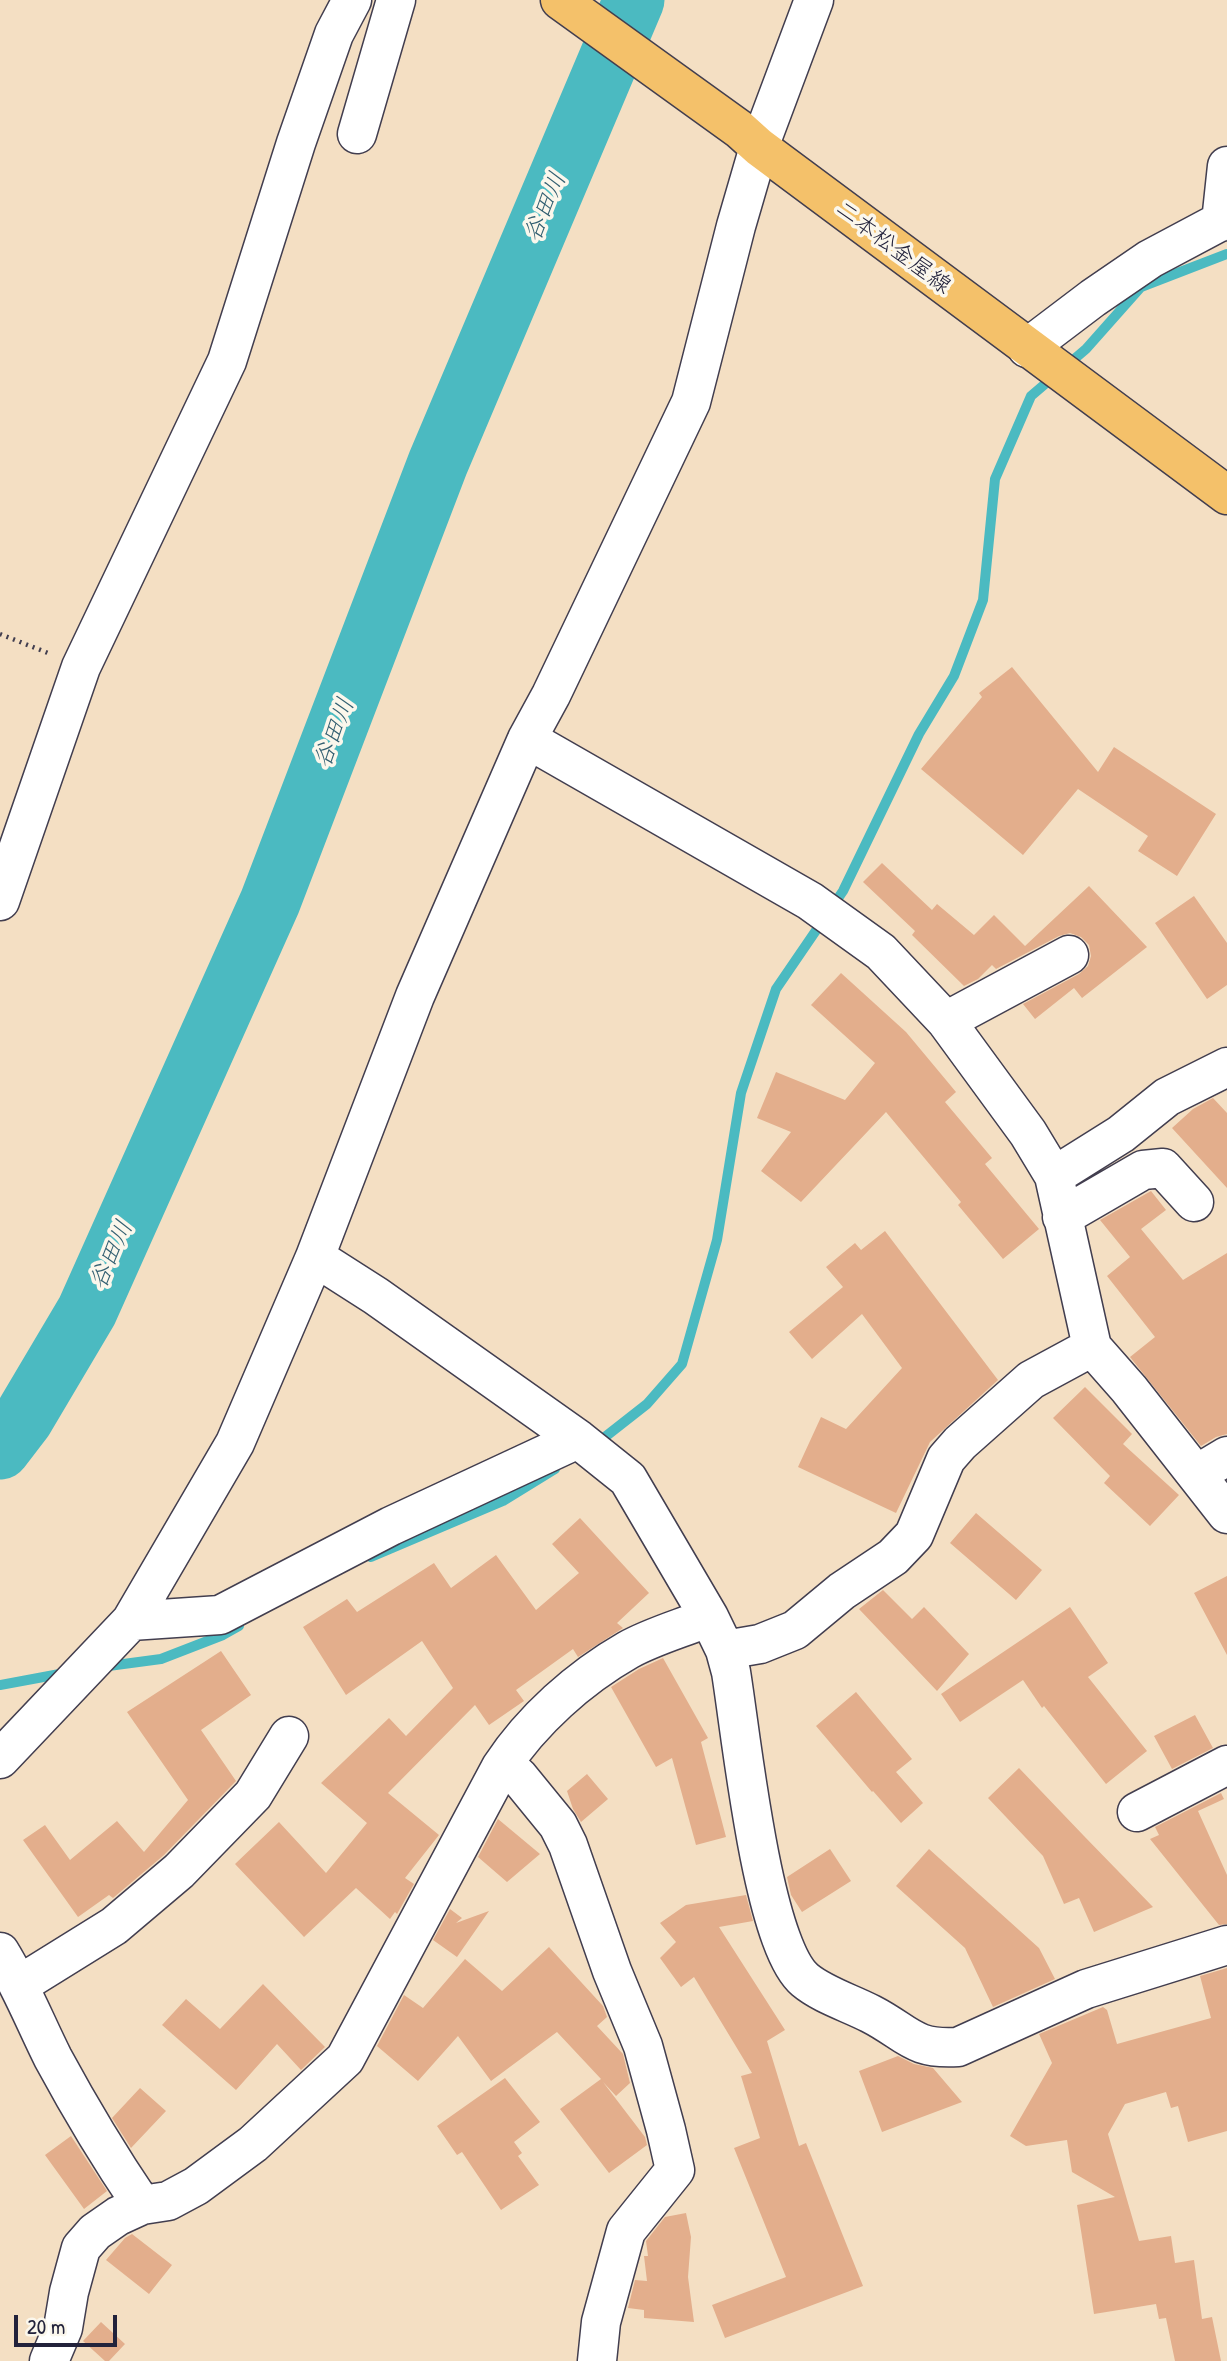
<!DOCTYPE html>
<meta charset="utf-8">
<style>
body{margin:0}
#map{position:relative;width:1227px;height:2361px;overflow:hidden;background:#f4dfc3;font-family:"Patrick Hand",sans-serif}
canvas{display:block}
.scale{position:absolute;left:14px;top:2315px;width:103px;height:32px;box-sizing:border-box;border:4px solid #22223b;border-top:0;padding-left:9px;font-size:21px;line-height:24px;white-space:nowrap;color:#22223b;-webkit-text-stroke:5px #fbf7ec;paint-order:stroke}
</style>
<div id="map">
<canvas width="1227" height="2361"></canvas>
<div class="scale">20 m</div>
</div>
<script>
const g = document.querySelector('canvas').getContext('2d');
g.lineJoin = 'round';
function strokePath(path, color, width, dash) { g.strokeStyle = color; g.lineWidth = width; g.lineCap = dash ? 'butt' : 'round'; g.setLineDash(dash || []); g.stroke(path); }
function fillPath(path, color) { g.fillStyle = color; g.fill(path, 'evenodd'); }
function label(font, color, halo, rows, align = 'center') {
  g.font = font + ' "Patrick Hand","Klee One",sans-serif'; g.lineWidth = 7; g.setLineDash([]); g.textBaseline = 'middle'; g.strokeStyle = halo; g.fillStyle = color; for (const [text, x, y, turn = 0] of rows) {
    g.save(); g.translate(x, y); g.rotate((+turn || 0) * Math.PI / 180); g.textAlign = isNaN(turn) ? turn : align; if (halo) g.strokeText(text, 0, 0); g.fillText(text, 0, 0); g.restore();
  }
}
const stream = new Path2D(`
 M 596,1444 L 647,1404 L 682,1364 L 717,1240 L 741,1093 L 776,989 L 843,891 L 919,734 L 954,676 L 983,600 L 995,479 L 1031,396 L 1086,349 L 1141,287 L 1227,254
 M 371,1557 L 503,1501 L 555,1469
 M 101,1667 L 161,1659 L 223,1635 L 239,1626
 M 0,1685 L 65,1673`);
const river = new Path2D(`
 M 0,1449 L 23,1419 L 87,1311 L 270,902 L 438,463 L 634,0`);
const building = new Path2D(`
 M 1012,667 L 1098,772 L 1114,747 L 1216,814 L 1177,876 L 1138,851 L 1148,836 L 1078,789 L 1023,855 L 921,769 L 982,697 L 979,693 Z
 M 882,863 L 932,910 L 937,904 L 974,935 L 994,915 L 1025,946 L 1089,886 L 1147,947 L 1082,998 L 1074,988 L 1035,1019 L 1023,1004 L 1079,974 L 1088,966 L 1091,956 L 1089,945 L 1081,937 L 1070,933 L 1059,936 L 996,969 L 992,965 L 978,979 L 964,986 L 912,935 L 915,931 L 863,882 Z
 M 1194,896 L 1227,943 L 1227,985 L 1207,999 L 1155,923 Z
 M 841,973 L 906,1032 L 956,1092 L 945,1102 L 992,1158 L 985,1164 L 1039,1229 L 1003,1259 L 958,1205 L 961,1202 L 886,1112 L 801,1202 L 761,1171 L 791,1132 L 757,1118 L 776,1072 L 845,1100 L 875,1063 L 811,1005 Z
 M 1213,1098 L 1227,1113 L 1227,1188 L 1172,1128 L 1193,1109 Z
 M 1151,1191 L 1166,1210 L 1141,1229 L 1183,1280 L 1227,1253 L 1227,1434 L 1216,1437 L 1201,1446 L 1130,1357 L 1155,1337 L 1107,1276 L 1130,1257 L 1100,1220 Z
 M 885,1231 L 998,1380 L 930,1442 L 896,1513 L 798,1467 L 821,1417 L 846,1429 L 902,1368 L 862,1314 L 812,1359 L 789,1332 L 843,1287 L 826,1267 L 855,1243 L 861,1250 Z
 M 1085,1387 L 1132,1434 L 1123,1444 L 1179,1495 L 1150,1526 L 1104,1483 L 1110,1476 L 1053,1418 Z
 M 976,1513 L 1042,1570 L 1016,1600 L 950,1543 Z
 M 580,1518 L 649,1593 L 617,1623 L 623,1628 L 578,1657 L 573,1649 L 516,1690 L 524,1701 L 489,1725 L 475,1705 L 388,1793 L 439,1835 L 405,1878 L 414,1884 L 397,1914 L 395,1912 L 390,1919 L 356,1888 L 304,1937 L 235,1864 L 279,1822 L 326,1873 L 367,1823 L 321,1783 L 389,1718 L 406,1736 L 453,1688 L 422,1641 L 346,1695 L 303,1627 L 347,1599 L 357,1612 L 434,1563 L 451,1588 L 496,1555 L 536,1610 L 579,1573 L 552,1544 Z
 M 1227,1576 L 1227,1655 L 1194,1593 Z
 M 883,1590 L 912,1619 L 924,1607 L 969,1654 L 937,1691 L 859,1609 Z
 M 1070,1607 L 1108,1663 L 1088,1677 L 1147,1751 L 1106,1784 L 1044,1706 L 1042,1708 L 1023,1680 L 960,1722 L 941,1694 Z
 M 221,1651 L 251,1695 L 201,1730 L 236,1781 L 164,1855 L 113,1898 L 109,1895 L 78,1917 L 23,1840 L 45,1825 L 70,1860 L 117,1821 L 144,1852 L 188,1800 L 127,1712 Z
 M 663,1658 L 708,1738 L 701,1742 L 726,1837 L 696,1845 L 672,1758 L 656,1767 L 611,1687 L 639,1669 Z
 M 856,1692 L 912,1759 L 896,1772 L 923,1803 L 901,1823 L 873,1791 L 872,1792 L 816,1726 Z
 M 1195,1715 L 1213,1748 L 1172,1769 L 1154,1736 Z
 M 1019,1768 L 1084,1836 L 1153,1907 L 1094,1932 L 1079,1898 L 1064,1904 L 1043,1856 L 988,1798 Z
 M 587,1774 L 608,1799 L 581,1822 L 573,1809 L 567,1791 Z
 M 1221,1793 L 1224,1799 L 1198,1811 L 1227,1875 L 1227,1924 L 1219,1925 L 1150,1839 L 1159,1835 L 1155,1827 Z
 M 498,1819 L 540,1854 L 507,1882 L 478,1857 Z
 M 830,1849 L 851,1881 L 802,1912 L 791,1895 L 787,1877 Z
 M 929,1849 L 1039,1948 L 1055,1979 L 993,2007 L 965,1948 L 896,1886 Z
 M 746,1895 L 753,1921 L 719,1927 L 785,2030 L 767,2041 L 799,2146 L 806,2143 L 863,2286 L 725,2338 L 712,2305 L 786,2277 L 734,2148 L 760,2138 L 741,2076 L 752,2073 L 694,1977 L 681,1987 L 660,1958 L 676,1942 L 660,1923 L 686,1905 Z
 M 450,1909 L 462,1918 L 456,1923 L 489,1911 L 457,1957 L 433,1940 Z
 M 549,1947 L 603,2006 L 607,2017 L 597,2026 L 623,2054 L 630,2083 L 616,2096 L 603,2082 L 645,2137 L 647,2145 L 609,2173 L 560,2109 L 601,2079 L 557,2032 L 491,2081 L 458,2036 L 418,2081 L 377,2046 L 404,1995 L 423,2008 L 465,1959 L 502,1991 Z
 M 1227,1968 L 1227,2131 L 1188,2142 L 1178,2106 L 1171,2108 L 1166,2092 L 1125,2104 L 1108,2134 L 1139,2241 L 1171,2236 L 1175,2263 L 1194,2260 L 1202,2319 L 1212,2317 L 1221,2361 L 1175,2361 L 1166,2318 L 1159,2319 L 1156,2304 L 1094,2314 L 1077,2205 L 1115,2197 L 1072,2172 L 1067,2140 L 1026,2146 L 1010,2136 L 1052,2063 L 1039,2034 L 1103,2007 L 1107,2010 L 1117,2044 L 1211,2018 L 1200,1976 Z
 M 263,1984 L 325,2047 L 301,2070 L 277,2044 L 236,2090 L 162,2025 L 186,1999 L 220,2029 Z
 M 898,2056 L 914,2064 L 933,2068 L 962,2102 L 882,2132 L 859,2071 Z
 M 505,2078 L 540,2122 L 514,2142 L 522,2153 L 518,2156 L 539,2185 L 501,2210 L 462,2152 L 457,2155 L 437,2126 Z
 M 140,2088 L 166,2111 L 131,2148 L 112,2118 Z
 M 71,2136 L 107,2191 L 84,2209 L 45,2155 Z
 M 686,2213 L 691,2237 L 688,2277 L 694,2322 L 644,2318 L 644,2310 L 628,2308 L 635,2280 L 647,2281 L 644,2256 L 648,2256 L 646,2241 L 665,2217 Z
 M 132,2234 L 172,2265 L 149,2294 L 106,2260 L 125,2238 Z
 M 101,2322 L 125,2344 L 109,2361 L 105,2361 L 83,2341 Z`);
const path = new Path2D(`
 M 0,634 L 48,653`);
const minor = new Path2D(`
 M 357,134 L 396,0
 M 1221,222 L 1227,166
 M 1027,348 L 1093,298 L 1150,259 L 1227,218
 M 527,739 L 810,901 L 881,952 L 946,1021 L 1028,1133 L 1054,1176 L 1092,1347 L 1129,1389 L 1227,1514
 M 0,901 L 81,667 L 227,361 L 296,143 L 334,34 L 352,0
 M 946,1021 L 1069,955
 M 1054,1176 L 1121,1134 L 1167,1097 L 1227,1067
 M 1062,1217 L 1143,1170 L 1163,1168 L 1194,1202
 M 315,1257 L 376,1296 L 578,1439 L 628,1479 L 709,1617 L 725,1650 L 731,1672 C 741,1733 762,1944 805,1980 C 823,1995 850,2003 871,2014 C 908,2033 912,2050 958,2047 L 1086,1989 L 1227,1945
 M 1197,1474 L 1227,1456
 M 131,1621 L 220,1615 L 391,1526 L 578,1439
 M 725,1650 L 760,1644 L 795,1630 L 842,1591 L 893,1557 L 914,1535 L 946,1459 L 960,1443 L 1031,1380 L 1092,1347
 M 0,1759 L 131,1621 L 235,1443 L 315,1257 L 415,996 L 527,739 L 551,695 L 691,402 L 736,226 L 759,147 L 814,0
 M 501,1767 L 518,1776 L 558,1825 L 568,1845 L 612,1971 L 643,2046 L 666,2130 L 675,2170 L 626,2231 L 601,2322 L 597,2361
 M 1137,1812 L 1227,1765
 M 0,1952 C 21,1986 35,2022 53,2058 C 80,2108 110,2158 142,2205
 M 19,1985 L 114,1926 L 179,1871 L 253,1795 L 289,1736
 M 49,2361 L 63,2328 L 69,2292 L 81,2248 L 95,2232 L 118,2216 L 142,2205 L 168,2201 L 196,2186 L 253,2144 L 345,2059 L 501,1767 C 532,1720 579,1678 628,1650 C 653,1636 683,1628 709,1617`);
const primary = new Path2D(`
 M 560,0 L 739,129 L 759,147 L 1227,495`);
const streetNames = [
 ["二本松金屋線",893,248,37]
];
const waterNames = [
 ["谷田川",546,207,-67],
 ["谷田川",335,733,-69],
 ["谷田川",112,1255,-66]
];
strokePath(stream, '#4bbac1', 10);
strokePath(river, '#4bbac1', 61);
fillPath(building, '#e3ae8c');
strokePath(minor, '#423e4f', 41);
strokePath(primary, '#423e4f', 41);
strokePath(path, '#423e4f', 4.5, [2, 5]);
strokePath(minor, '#fff', 38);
strokePath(primary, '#f4c16a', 38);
label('23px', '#22223b', '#fbf7ec', streetNames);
label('italic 24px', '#325f71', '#fbf7ec', waterNames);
</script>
